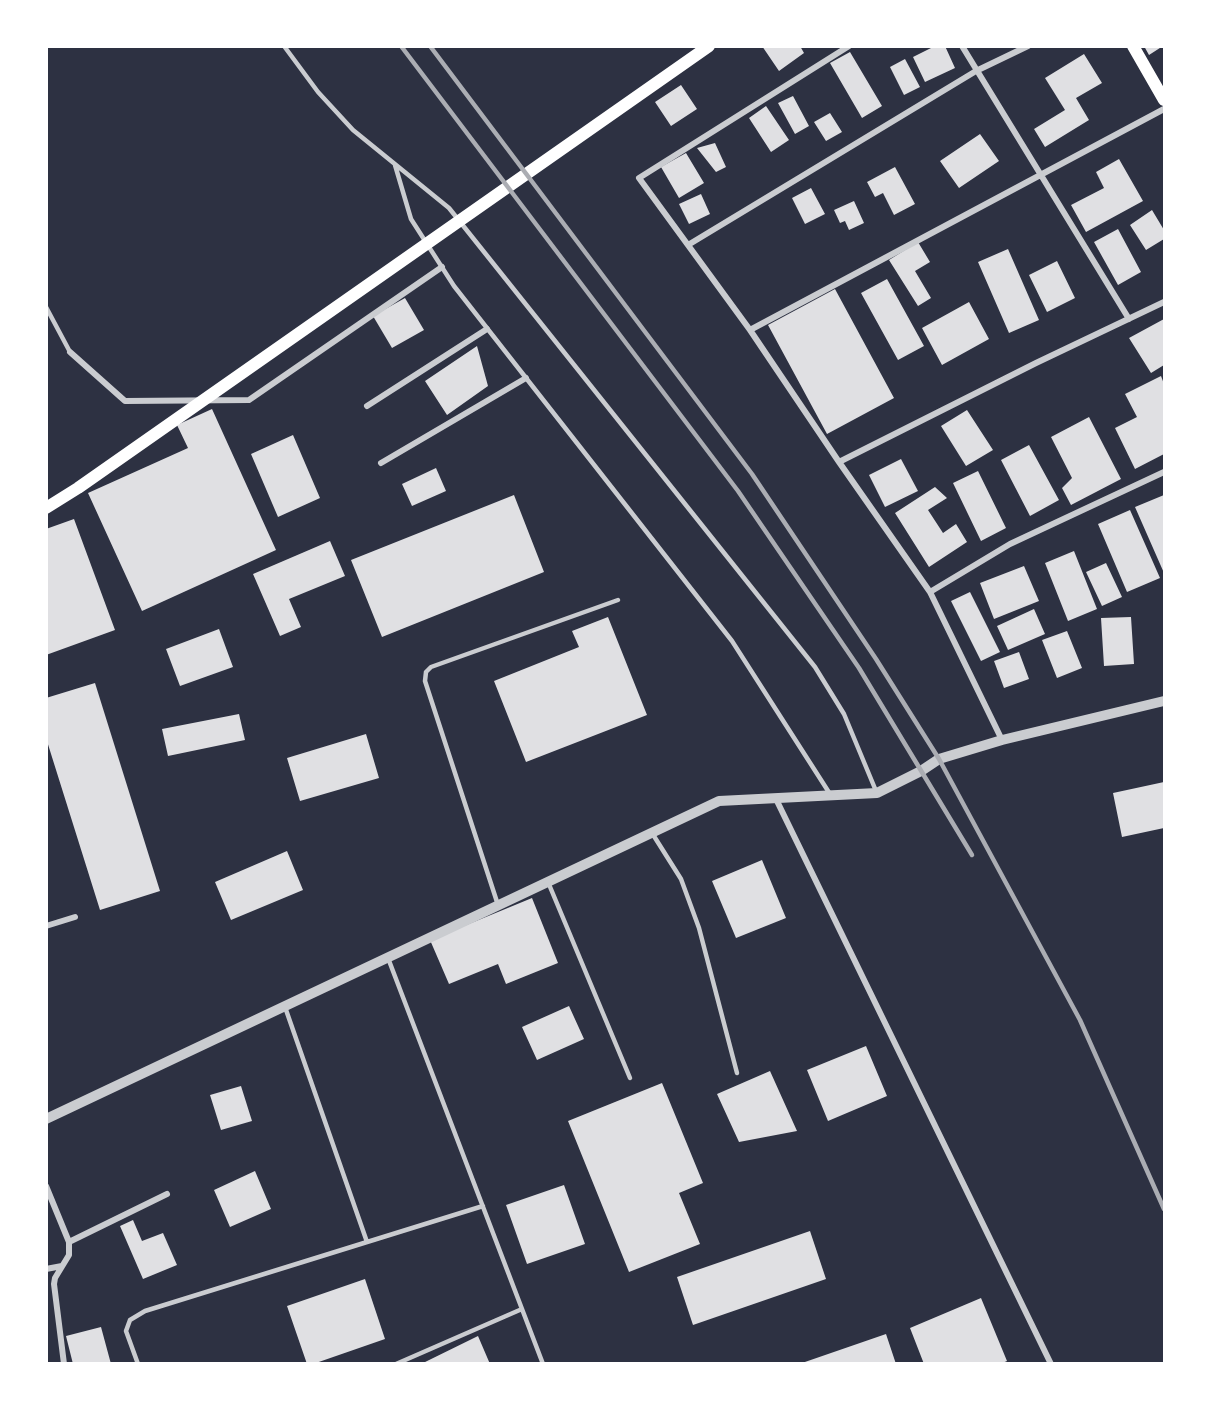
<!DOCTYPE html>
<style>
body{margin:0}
#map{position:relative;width:1211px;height:1410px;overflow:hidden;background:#2d3142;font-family:Cabin,sans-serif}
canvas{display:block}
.frame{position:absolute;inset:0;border:48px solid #fff;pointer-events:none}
</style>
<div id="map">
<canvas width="1211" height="1410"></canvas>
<div class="frame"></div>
</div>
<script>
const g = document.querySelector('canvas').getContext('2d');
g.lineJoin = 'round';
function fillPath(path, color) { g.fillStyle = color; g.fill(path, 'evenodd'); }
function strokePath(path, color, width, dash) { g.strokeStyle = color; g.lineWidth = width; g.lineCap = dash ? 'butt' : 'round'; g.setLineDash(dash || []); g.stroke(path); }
const building = new Path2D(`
 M 762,46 L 800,46 L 804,53 L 779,71 Z
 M 935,46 L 945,46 L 955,68 L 925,82 L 913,57 Z
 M 1144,46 L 1163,46 L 1149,55 Z
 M 850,52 L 882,106 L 862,118 L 830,63 Z
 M 1084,54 L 1102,83 L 1076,98 L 1089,120 L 1045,147 L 1034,129 L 1065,110 L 1045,78 Z
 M 905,59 L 920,87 L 904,95 L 890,67 Z
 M 681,85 L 697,109 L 671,126 L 655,102 Z
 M 793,96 L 809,126 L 795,134 L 778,103 Z
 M 766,106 L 789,140 L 771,152 L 749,118 Z
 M 830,113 L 842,132 L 826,141 L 814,122 Z
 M 980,134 L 999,161 L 959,188 L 940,161 Z
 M 715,143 L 726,167 L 716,172 L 697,148 Z
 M 686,153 L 704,183 L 679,198 L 661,167 Z
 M 1119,159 L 1143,201 L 1086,232 L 1071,205 L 1104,188 L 1096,172 Z
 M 895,167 L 915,204 L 894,215 L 883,193 L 875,197 L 867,182 Z
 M 811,188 L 825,214 L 805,224 L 792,198 Z
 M 701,194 L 710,214 L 689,224 L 679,204 Z
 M 854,201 L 864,223 L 849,230 L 845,221 L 840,223 L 834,210 Z
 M 1152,210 L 1164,230 L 1164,239 L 1146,250 L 1130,225 Z
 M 1118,229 L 1141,272 L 1118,285 L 1094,242 Z
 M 918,242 L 930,262 L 915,271 L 931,298 L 918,306 L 889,260 Z
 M 1008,249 L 1039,320 L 1009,333 L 978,262 Z
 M 1057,261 L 1075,298 L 1047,312 L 1029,275 Z
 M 887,279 L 924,346 L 898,360 L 861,293 Z
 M 835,289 L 894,398 L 827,434 L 768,325 Z
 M 405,298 L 424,330 L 392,348 L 373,316 Z
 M 969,302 L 989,339 L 942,365 L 922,328 Z
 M 1164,319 L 1164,365 L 1151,373 L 1129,338 Z
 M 477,346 L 488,386 L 447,415 L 425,381 Z
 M 1161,376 L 1164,384 L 1164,454 L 1135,469 L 1115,428 L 1137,417 L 1125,394 Z
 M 212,409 L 276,550 L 142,611 L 88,493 L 188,448 L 177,425 Z
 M 967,410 L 993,450 L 966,466 L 941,426 Z
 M 1089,417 L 1121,479 L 1071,505 L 1062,488 L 1072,478 L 1051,437 Z
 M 293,435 L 320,498 L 278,517 L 251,454 Z
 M 1029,445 L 1059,500 L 1030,516 L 1001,460 Z
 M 901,459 L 918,491 L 885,507 L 869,475 Z
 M 436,468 L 446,491 L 412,506 L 402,484 Z
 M 978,471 L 1006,528 L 981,541 L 953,483 Z
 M 935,487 L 947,498 L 928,510 L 943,533 L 956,524 L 967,542 L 929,567 L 895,513 Z
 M 514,495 L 544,572 L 382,637 L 351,560 Z
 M 1164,495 L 1164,573 L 1135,507 Z
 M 1130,510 L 1160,578 L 1127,592 L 1098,524 Z
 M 74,519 L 115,630 L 46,655 L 46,529 Z
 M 330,541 L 345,576 L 289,599 L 301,627 L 280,636 L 253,574 Z
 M 1074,551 L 1097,609 L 1068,621 L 1045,563 Z
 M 1106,563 L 1122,597 L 1102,606 L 1086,572 Z
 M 1024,566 L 1039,601 L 994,619 L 980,583 Z
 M 970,592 L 1000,652 L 981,661 L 951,601 Z
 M 1034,609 L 1045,634 L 1008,650 L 997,626 Z
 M 608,617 L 647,715 L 526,762 L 494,681 L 579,647 L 572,631 Z
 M 1131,617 L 1134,664 L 1104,666 L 1101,618 Z
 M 219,629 L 233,667 L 180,686 L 166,649 Z
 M 1067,631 L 1082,668 L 1057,678 L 1042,640 Z
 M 1019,652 L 1029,679 L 1004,688 L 994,661 Z
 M 95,683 L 160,891 L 100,910 L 46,738 L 46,698 Z
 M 239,714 L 245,740 L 168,756 L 162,729 Z
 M 366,734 L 379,778 L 300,801 L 287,758 Z
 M 1164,782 L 1164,828 L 1122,837 L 1113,793 Z
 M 287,851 L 303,890 L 231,920 L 215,882 Z
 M 762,860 L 786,918 L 736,938 L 712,881 Z
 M 532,898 L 558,963 L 506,984 L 498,964 L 449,984 L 430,940 Z
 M 569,1006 L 584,1039 L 537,1060 L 522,1027 Z
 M 866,1046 L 887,1096 L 828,1121 L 807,1070 Z
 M 770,1071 L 797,1131 L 739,1142 L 717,1094 Z
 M 662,1083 L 703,1183 L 679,1193 L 700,1244 L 629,1272 L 568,1121 Z
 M 241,1086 L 252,1121 L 221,1130 L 210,1095 Z
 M 255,1171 L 271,1209 L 230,1227 L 214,1190 Z
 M 564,1185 L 585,1244 L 527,1264 L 506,1205 Z
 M 133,1220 L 142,1241 L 163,1233 L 177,1265 L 143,1279 L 120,1226 Z
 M 810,1231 L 826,1279 L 693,1325 L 677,1277 Z
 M 365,1279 L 385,1339 L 313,1364 L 307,1364 L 287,1306 Z
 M 981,1298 L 1007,1361 L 1000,1364 L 924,1364 L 910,1328 Z
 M 101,1327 L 111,1364 L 73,1364 L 66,1336 Z
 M 886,1334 L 896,1364 L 802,1364 L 802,1363 Z
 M 478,1336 L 490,1364 L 421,1364 Z`);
const service = new Path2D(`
 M 284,46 L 318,92 L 353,130 L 449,208 L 815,667 L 844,714 L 876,791
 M 395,165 L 411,219 L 454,286 L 732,641 L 830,794
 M 46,307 L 70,352
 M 652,833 L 681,879 L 699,928 L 737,1073
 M 548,882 L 630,1078
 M 498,905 L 425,681 L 426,672 L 431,667 L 618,600
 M 388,958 L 543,1364
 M 285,1007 L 367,1242
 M 138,1364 L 126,1331 L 130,1320 L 145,1311 L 483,1206
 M 396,1364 L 522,1309`);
const minor = new Path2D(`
 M 849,46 L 639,178 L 750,330 L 839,462 L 930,592 L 1002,740
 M 962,46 L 1129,319
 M 688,245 L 976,71 L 1028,46
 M 750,330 L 1164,109
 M 70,352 L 125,401 L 249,400 L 442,267
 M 367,406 L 487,329
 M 839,462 L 1036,363 L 1164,302
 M 381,463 L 526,378
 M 930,592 L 1010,544 L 1164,472
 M 776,799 L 1051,1364
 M 46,926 L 75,917
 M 46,1186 L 69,1242 L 69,1255 L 55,1278 L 54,1284 L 64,1364
 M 69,1242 L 167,1194
 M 46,1269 L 62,1266`);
const tertiary = new Path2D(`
 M 46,1119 L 719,801 L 877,793 L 921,771 L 939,759 L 1002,740 L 1164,701`);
const secondary = new Path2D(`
 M 1133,46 L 1164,100
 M 46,508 L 78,488 L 709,46`);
const rail = new Path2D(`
 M 401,46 L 738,491 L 859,668 L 972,855
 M 430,46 L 752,474 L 876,659 L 939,759 L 1080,1020 L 1164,1209`);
fillPath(building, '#e0e0e3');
strokePath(service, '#caccd0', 4.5);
strokePath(minor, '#caccd0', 6);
strokePath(tertiary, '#caccd0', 10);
strokePath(secondary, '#fff', 12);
strokePath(rail, '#abadb3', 4.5);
</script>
